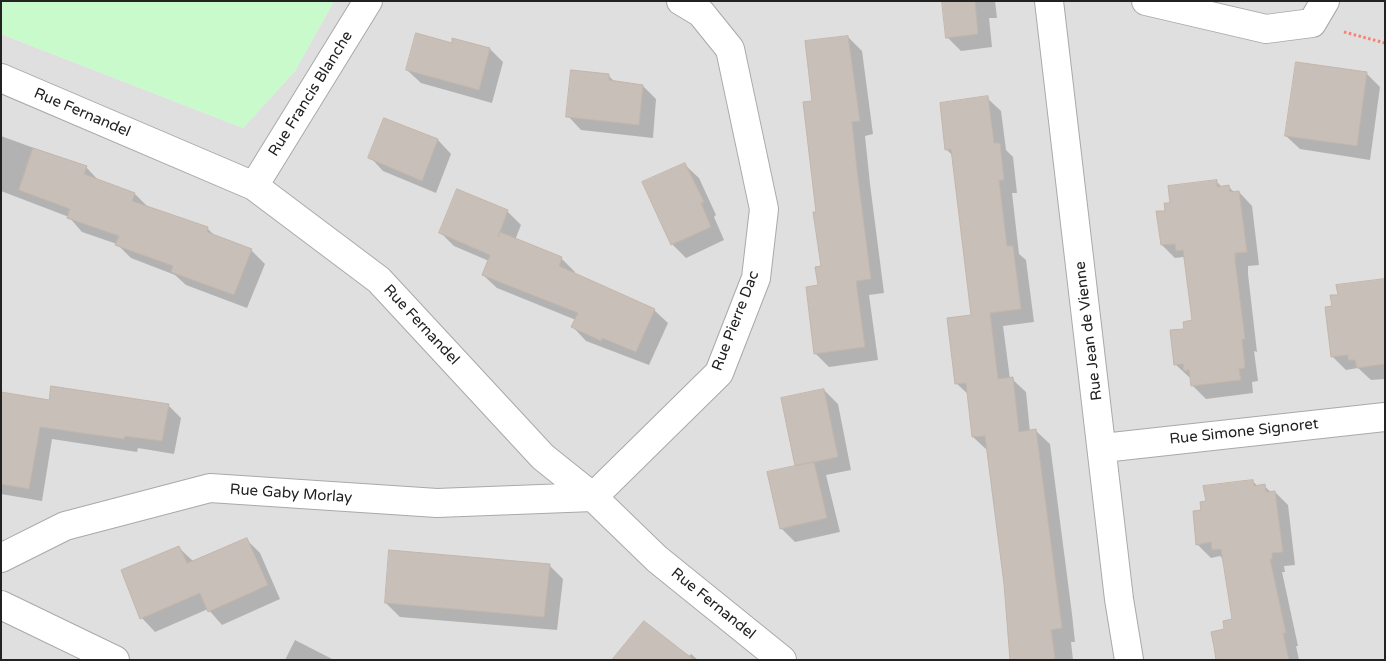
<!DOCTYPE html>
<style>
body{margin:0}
#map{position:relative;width:1386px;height:661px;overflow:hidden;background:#f2efe9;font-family:"Varela Round",sans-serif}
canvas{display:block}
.frame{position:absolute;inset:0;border:2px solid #222;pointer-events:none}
</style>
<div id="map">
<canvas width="1386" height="661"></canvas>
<div class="frame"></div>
</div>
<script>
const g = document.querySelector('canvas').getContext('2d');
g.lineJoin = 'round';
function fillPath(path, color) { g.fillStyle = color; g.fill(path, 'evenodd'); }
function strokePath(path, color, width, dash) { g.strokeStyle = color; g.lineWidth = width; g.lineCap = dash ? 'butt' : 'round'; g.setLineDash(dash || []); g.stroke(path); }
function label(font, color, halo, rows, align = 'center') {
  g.font = font + ' "Varela Round",sans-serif'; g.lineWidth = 4; g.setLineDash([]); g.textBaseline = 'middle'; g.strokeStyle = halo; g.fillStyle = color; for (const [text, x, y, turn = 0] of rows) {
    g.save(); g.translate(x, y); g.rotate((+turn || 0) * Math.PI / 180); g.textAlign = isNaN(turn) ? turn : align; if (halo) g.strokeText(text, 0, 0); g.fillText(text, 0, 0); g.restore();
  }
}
const residential = new Path2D(`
 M 334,1 L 1385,1 L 1385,660 L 1,660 L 1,34 L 243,128 L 295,71 Z`);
const park = new Path2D(`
 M 1,1 L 334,1 L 295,71 L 243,128 L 1,34 Z`);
const shadow = new Path2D(`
 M 943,1 L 995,1 L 997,18 L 989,18 L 992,47 L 961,51 L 947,37 Z
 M 848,37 L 862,51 L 873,134 L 865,136 L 870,184 L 884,293 L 869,295 L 878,360 L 829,367 L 815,353 L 822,268 L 813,102 Z
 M 453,45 L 490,49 L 503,62 L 492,103 L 421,83 L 407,70 Z
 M 1367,74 L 1380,87 L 1370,160 L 1300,149 L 1286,136 Z
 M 608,75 L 615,82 L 643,86 L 656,99 L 653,138 L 581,130 L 568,116 Z
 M 987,98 L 1001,111 L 1006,150 L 1013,157 L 1017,193 L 1012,193 L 1019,254 L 1026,260 L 1034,322 L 1003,326 L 1010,379 L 1012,379 L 1026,392 L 1030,432 L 1036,431 L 1050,444 L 1072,614 L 1075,642 L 1071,642 L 1073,660 L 1012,660 L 1005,584 L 987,450 L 973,437 L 969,395 L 956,383 L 973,316 L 954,157 L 946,149 Z
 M 384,119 L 438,140 L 451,154 L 436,193 L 383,171 L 370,157 Z
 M 1,136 L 86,167 L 99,181 L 135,194 L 148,207 L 207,228 L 216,237 L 251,250 L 265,264 L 247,308 L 186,285 L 175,275 L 131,258 L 117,244 L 82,232 L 69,217 L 1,191 Z
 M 685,165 L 699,178 L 716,215 L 714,217 L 724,240 L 686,258 L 672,244 Z
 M 1216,181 L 1222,187 L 1228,186 L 1235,193 L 1239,192 L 1252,206 L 1259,265 L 1248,266 L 1248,274 L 1257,352 L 1254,351 L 1258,381 L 1252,382 L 1253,393 L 1206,399 L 1193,386 L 1191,377 L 1189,377 L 1175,364 L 1186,330 L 1194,322 L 1186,259 L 1183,257 L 1175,258 L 1162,245 L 1166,212 L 1171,204 Z
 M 507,211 L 521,225 L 515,240 L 561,258 L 575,272 L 574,274 L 654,310 L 668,323 L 649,365 L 586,341 L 573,327 L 576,320 L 497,288 L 483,275 L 489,261 L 454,246 L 440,232 Z
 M 1385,281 L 1385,379 L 1371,380 L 1358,368 L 1346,370 L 1332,356 L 1333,308 L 1339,296 Z
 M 824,390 L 838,404 L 851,470 L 826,475 L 840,532 L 795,542 L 781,528 L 798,467 L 796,465 Z
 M 1,393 L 50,401 L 168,405 L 181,418 L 174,454 L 138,448 L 137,452 L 52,439 L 42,501 L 1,494 Z
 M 1252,481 L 1258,486 L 1264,486 L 1271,492 L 1275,492 L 1288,505 L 1295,565 L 1284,566 L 1285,572 L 1282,572 L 1298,646 L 1296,646 L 1299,660 L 1218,660 L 1226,630 L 1233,620 L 1224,560 L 1220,556 L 1211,558 L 1197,544 L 1202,511 Z
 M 247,540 L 260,553 L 280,599 L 222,625 L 208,609 L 155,632 L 142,618 L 179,548 L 193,561 Z
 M 549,565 L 563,579 L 557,630 L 400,617 L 386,603 Z
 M 295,640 L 334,660 L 285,660 Z
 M 691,654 L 698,660 L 615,660 L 688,657 Z`);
const building = new Path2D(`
 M 942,1 L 975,1 L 978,34 L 946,38 Z
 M 416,33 L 452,43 L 452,38 L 490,48 L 479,90 L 406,70 Z
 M 848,36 L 860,121 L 852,122 L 857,170 L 871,279 L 856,281 L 865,347 L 814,354 L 806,287 L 818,285 L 815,267 L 821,266 L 813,212 L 816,212 L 803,102 L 812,101 L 805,41 Z
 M 1296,62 L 1367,72 L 1357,146 L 1285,136 Z
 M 571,70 L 609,74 L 609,80 L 643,85 L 639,125 L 566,117 Z
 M 988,96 L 994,143 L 1000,143 L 1004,180 L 999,180 L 1007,246 L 1013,246 L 1021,309 L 990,313 L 998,379 L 1013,377 L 1019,432 L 1036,429 L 1062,628 L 1051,630 L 1055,658 L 1050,660 L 1010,660 L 1004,584 L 985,436 L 972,437 L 966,383 L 955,384 L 947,318 L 971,315 L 951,149 L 945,150 L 940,103 Z
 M 384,118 L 438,139 L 422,181 L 368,158 Z
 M 33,148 L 87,166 L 84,174 L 135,193 L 132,201 L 208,227 L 207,232 L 252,249 L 234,295 L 171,272 L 173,266 L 115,245 L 119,236 L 67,218 L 70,209 L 19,190 Z
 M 685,163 L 704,202 L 701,203 L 711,227 L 671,245 L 642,182 Z
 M 1217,180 L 1217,187 L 1229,185 L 1230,192 L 1239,191 L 1247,252 L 1235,253 L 1235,260 L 1245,339 L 1242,339 L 1245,368 L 1239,369 L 1241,380 L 1191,386 L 1189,370 L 1184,371 L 1183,364 L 1174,365 L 1170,330 L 1184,329 L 1183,322 L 1192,320 L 1183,250 L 1176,251 L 1175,244 L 1161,245 L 1156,211 L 1165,211 L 1164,203 L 1170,203 L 1168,186 Z
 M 457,189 L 508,210 L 498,237 L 500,232 L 562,257 L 559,266 L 655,309 L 636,352 L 602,338 L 601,341 L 571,327 L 578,313 L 482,275 L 490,255 L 439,233 Z
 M 1385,279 L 1385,364 L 1357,368 L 1355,360 L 1348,360 L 1348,355 L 1331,357 L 1325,307 L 1332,306 L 1330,295 L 1338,295 L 1336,285 Z
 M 51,386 L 169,404 L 162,441 L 125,436 L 124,439 L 40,427 L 29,489 L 1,484 L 1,392 L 49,400 Z
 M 824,389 L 838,457 L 795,466 L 781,398 Z
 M 814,462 L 827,518 L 780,529 L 767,472 Z
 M 1253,480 L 1254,486 L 1265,484 L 1266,492 L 1275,491 L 1283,552 L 1272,553 L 1272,559 L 1270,559 L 1286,633 L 1283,633 L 1289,660 L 1216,660 L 1214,647 L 1211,632 L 1224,629 L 1223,621 L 1232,619 L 1221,549 L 1212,550 L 1211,542 L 1196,545 L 1193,511 L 1201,510 L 1200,502 L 1206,501 L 1203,486 Z
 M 247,538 L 268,585 L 208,612 L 200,593 L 140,619 L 121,570 L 179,546 L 187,563 Z
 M 389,550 L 550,564 L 544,617 L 385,603 Z
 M 644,621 L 694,660 L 612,660 Z`);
const path = new Path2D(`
 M 1344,32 L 1385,43`);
const minor = new Path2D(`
 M 1049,1 L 1119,599 L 1129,660
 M 1146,1 L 1266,29 L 1312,23 L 1325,1
 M 1,78 L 254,186 L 379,280 L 543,457 L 593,497 L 657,559 L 782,660
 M 254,186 L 368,1
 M 1103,448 L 1385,417
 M 1,558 L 65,526 L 210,488 L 437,503 L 593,497 L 719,373 L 756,278 L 764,209 L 730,49 L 701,13 L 681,1
 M 1,605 L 115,660`);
const streetNames = [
 ["Rue Francis Blanche",311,94,-58],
 ["Rue Fernandel",82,113,23],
 ["Rue Pierre Dac",736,321,-69],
 ["Rue Fernandel",421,325,47],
 ["Rue Jean de Vienne",1089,331,-97],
 ["Rue Simone Signoret",1244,432,-6],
 ["Rue Gaby Morlay",291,494,4],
 ["Rue Fernandel",713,604,39]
];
fillPath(residential, '#e0dfdf');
fillPath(park, '#c8facc');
fillPath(shadow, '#0003');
fillPath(building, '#c7bfb8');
strokePath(building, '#c4b6ab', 1);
strokePath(minor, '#a9a9a9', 30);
strokePath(path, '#fa8072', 3, [2.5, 2.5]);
strokePath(minor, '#fff', 28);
label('15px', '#222', '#fff', streetNames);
</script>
